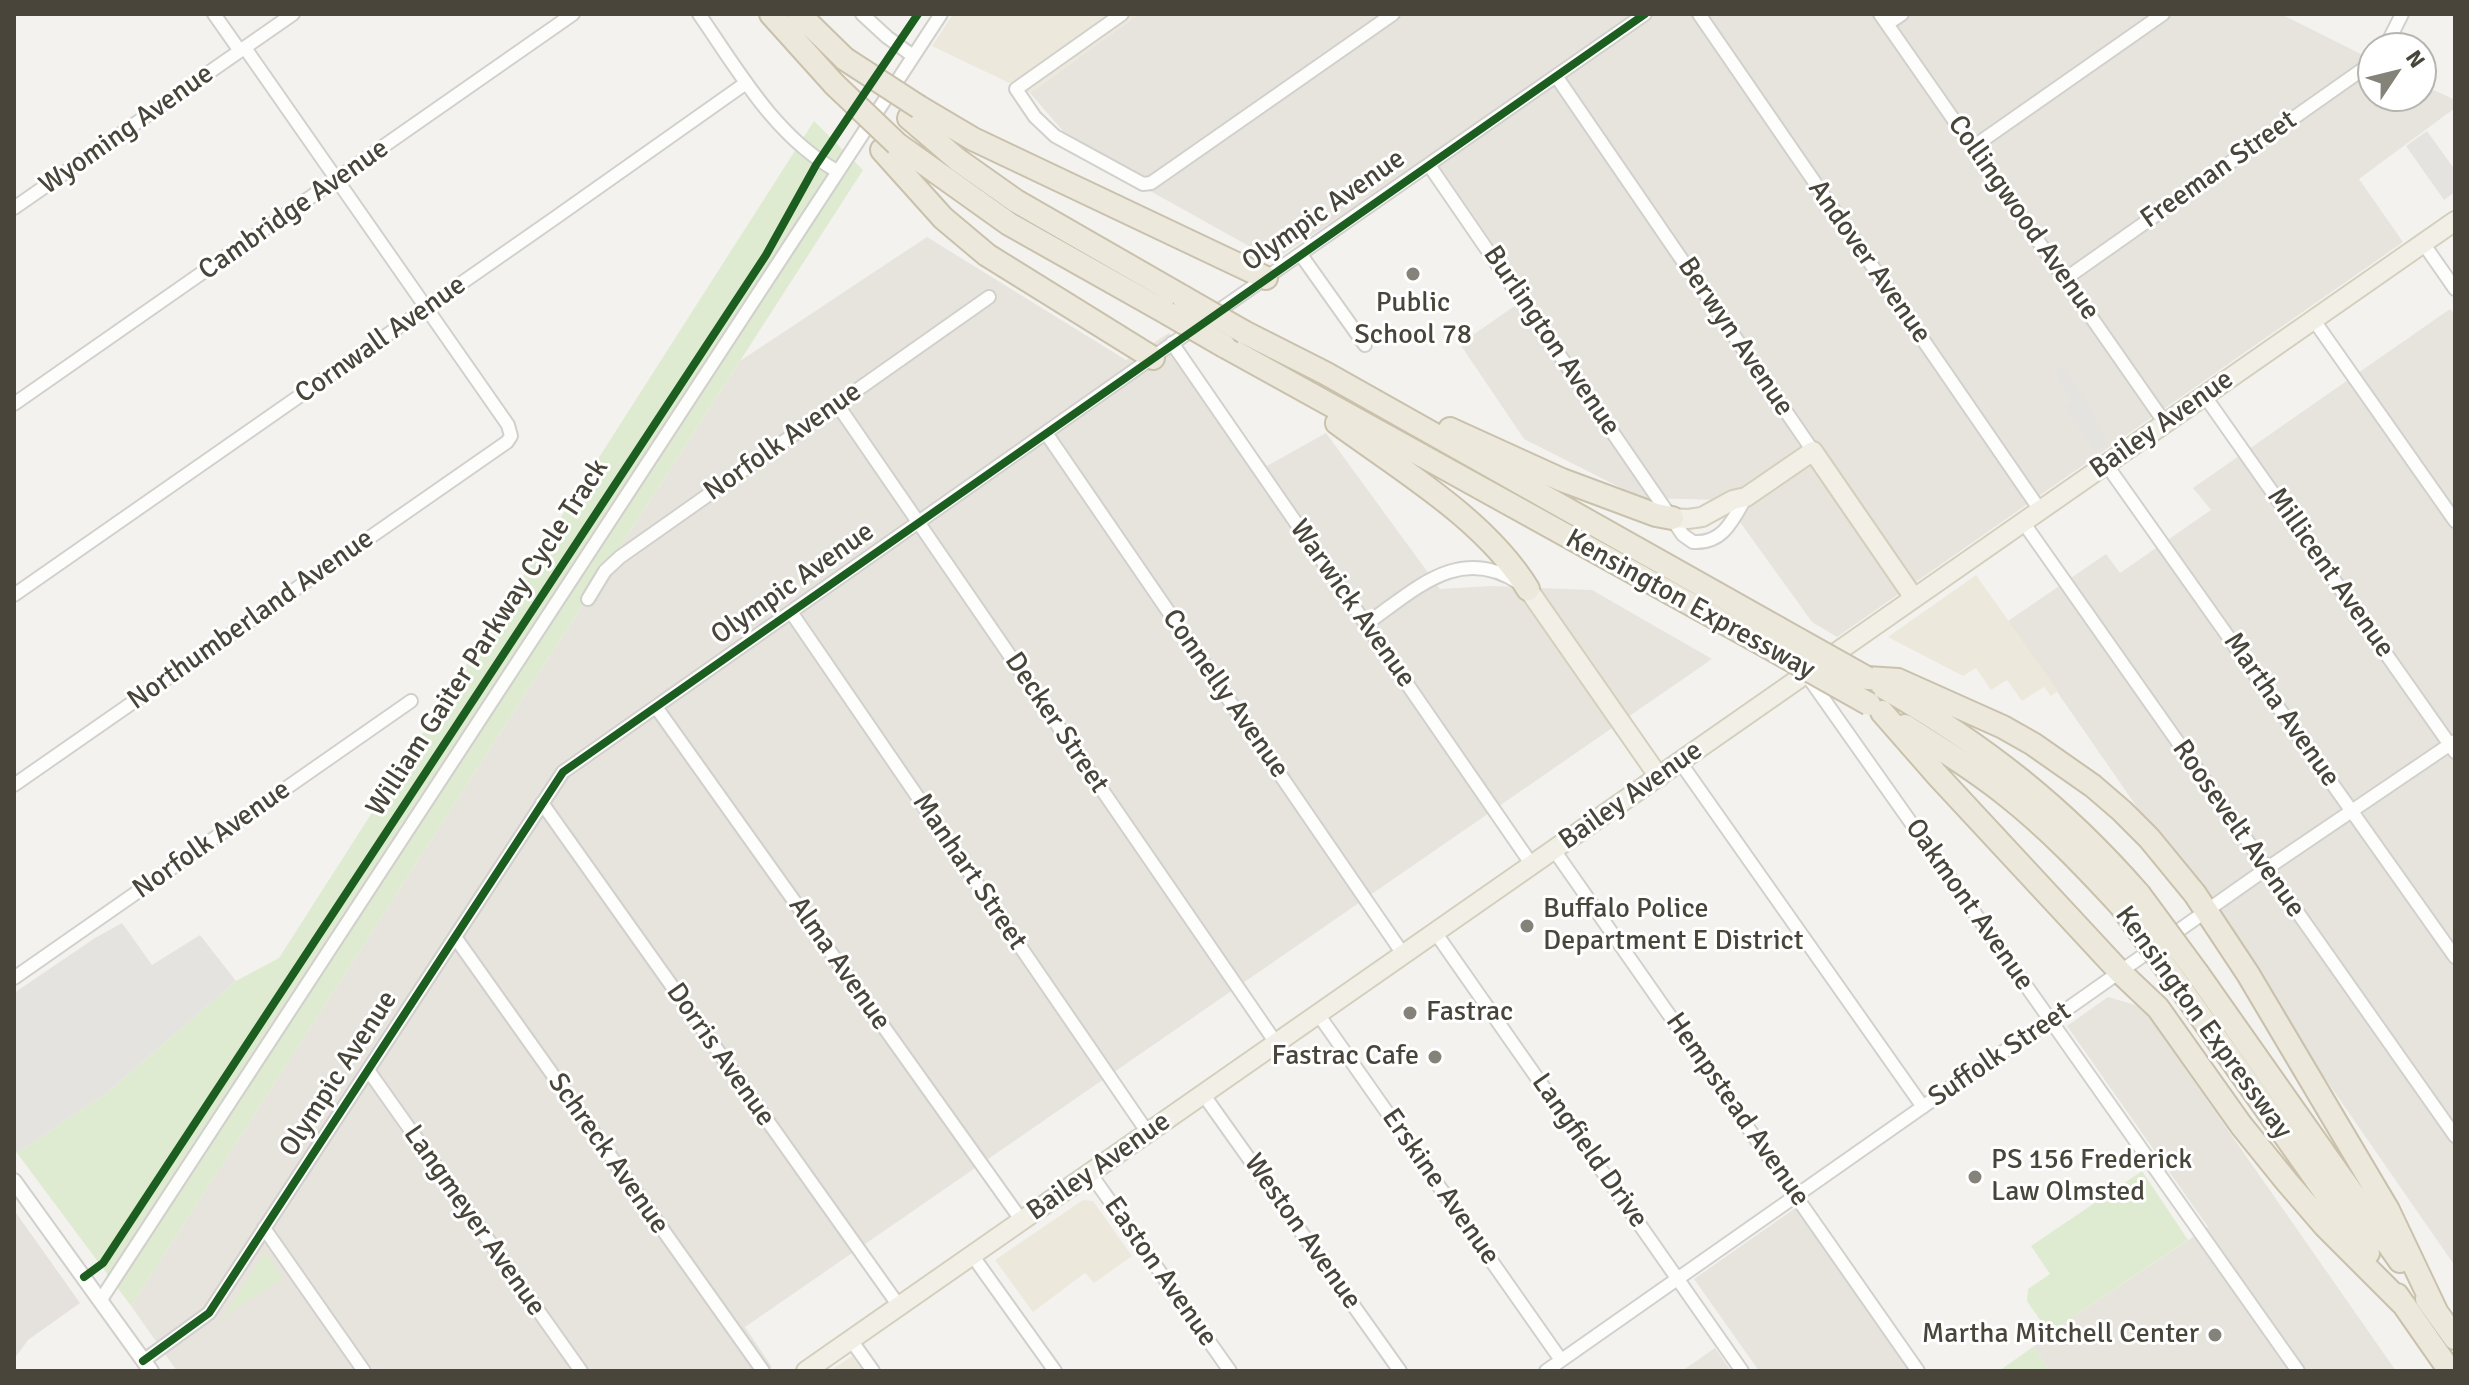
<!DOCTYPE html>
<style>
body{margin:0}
#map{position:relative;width:2469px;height:1385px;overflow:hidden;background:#f3f2ee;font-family:Signika,sans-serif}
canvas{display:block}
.frame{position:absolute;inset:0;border:16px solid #49453a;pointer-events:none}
.north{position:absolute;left:2357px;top:32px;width:80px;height:80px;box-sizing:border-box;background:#fff;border:2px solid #b6b5b0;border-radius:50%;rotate:55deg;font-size:22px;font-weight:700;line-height:32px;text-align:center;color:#49453a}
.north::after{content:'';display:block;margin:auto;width:28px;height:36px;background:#848279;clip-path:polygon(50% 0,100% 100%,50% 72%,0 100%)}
</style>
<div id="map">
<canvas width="2469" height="1385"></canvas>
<div class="frame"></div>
<div class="north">N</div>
</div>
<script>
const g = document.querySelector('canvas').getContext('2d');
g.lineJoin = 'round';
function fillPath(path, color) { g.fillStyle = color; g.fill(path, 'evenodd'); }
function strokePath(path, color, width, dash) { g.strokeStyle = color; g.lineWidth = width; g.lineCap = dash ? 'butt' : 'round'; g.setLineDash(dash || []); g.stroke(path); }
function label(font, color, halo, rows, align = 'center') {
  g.font = font + ' Signika,sans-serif'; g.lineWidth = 6; g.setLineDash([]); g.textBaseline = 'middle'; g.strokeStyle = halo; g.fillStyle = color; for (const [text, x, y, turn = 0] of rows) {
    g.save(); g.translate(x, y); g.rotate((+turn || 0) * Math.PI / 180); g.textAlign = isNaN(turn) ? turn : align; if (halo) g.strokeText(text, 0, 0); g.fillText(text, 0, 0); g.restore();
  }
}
const residential = new Path2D(`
 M 1139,14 L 2281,14 L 2373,60 L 2373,96 L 2421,96 L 2421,84 L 2455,100 L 2455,108 L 2359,179 L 2403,242 L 1837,637 L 1812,622 L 1724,500 L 1641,498 L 1524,439 L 1460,344 L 1529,296 L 1432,156 L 1274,260 L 1082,153 L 1030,93 Z
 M 927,237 L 1126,360 L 1169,333 L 1267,466 L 1326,433 L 1440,589 L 1492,586 L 1592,590 L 1712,659 L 745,1327 L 772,1367 L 767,1371 L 177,1371 L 131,1306 L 740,361 Z
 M 2450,309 L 2455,315 L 2455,1266 L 2008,621 L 2106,554 L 2120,573 L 2211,510 L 2193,488 Z
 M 2108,997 L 2142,1007 L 2396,1371 L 2050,1371 L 2033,1347 L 2049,1333 L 2208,1227 L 2067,1026 Z
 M 1797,1207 L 1910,1371 L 1759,1371 L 1694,1279 Z
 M 1715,1348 L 1731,1371 L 1682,1371 Z`);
const commercial = new Path2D(`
 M 953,14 L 1139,14 L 1030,93 L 932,46 Z
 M 1976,575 L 2058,691 L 2051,696 L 2044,687 L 2022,701 L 2007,680 L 1991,690 L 1976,668 L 1963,676 L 1888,637 Z
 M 1083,1200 L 1093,1201 L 1132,1256 L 1094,1283 L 1085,1273 L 1033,1312 L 995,1260 Z
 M 852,1356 L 863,1371 L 830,1371 Z`);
const industrial = new Path2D(`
 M 14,1210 L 80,1303 L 28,1340 L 14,1359 Z`);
const green = new Path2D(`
 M 814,121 L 863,170 L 131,1306 L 17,1153 L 109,1091 L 236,981 L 279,958 Z
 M 2142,1171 L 2188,1240 L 2049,1333 L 2027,1301 L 2028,1289 L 2050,1274 L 2031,1246 Z
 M 265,1252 L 283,1278 L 223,1317 Z
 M 2033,1347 L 2050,1371 L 1999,1371 Z`);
const parking = new Path2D(`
 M 2427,131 L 2455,170 L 2455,192 L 2444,200 L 2406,146 Z
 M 2062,366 L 2098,419 L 2094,422 L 2108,443 L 2095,452 L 2064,407 L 2073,400 L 2054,372 Z
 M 122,923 L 152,965 L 200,935 L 236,981 L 109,1091 L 17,1153 L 14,1150 L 14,993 L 95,938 Z`);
const minor = new Path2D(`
 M 214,14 L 240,51
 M 699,14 C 738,70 775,137 837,171
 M 862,14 L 887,37 L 913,56
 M 1122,14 L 1016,89 L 1035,117 L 1055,136 L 1143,184 L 1151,183 L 1174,167 L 1393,14
 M 1699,14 L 2040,510
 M 1880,14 L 2165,423
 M 1887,24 L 1902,14
 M 2385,48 L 2402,14
 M 1556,76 L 1813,451
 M 1973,147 L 2163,14
 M 1429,165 L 1683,535 L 1693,542 C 1723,544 1733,520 1746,497
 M 14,208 L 293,14
 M 2423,243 L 2455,289
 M 1301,255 L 1365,345
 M 2065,279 L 2373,62
 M 1211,316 L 1645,14
 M 2313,319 L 2455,521
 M 1172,343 L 1532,865
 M 2204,395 L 2455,752
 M 14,404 L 573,14
 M 837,404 L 1276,1043
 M 1046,433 L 1403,954
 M 2106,464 L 2455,957
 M 2023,522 L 2455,1136
 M 14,595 L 552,220 L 746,83
 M 588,599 L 605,571 L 620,557 L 989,297
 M 791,612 L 1148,1133
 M 1366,624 C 1414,591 1459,543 1519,583
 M 1806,674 L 2298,1371
 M 656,707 L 1022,1221
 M 1680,762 L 1923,1107
 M 14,785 L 507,442 L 511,436 L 508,425 L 245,48
 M 542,803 L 899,1306
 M 1554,850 L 1918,1371
 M 1435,932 L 1742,1371
 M 455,937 L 763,1371
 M 14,978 L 411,701
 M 1318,1014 L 1561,1360
 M 368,1070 L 581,1371
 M 1203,1094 L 1400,1371
 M 1090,1173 L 1230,1371
 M 264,1228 L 364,1371
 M 972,1255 L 1055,1371
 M 100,1301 L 941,14
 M 851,1340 L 873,1371
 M 143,1361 L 209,1313 L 563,772 L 1196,327
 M 1546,1371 L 1971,1073 L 2050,1021 L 2266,869 L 2455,741`);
const tertiary = new Path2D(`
 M 14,1181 L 151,1371`);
const primary = new Path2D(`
 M 1672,518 L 1688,519 L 1702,517 L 1733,500 L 1746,497 L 1813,451 L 1914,598
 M 1528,589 L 1659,777
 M 806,1371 L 2455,221`);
const motorway = new Path2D(`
 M 771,14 L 834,84
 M 799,14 L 845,59
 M 919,107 L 973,139 L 1266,278
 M 909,118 L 958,160 L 1016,201 L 1183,297
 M 897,144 L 1009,224 L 1167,313
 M 882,150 L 943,218 L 987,255 L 1153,358
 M 1244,332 L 1325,373 L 1778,628
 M 1224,346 L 1766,646
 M 1337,423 C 1401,470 1486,520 1528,589
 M 1450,429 L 1562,480 L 1656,515 L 1672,518
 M 1867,678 L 1898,680 L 2003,727 L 2033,744 L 2093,786 L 2122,811 L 2149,838 L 2195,894 L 2248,974 L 2388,1210 L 2436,1311
 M 1883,687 C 1983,744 2063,807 2139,894
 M 1882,712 L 1938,776 L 2120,972 L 2158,1008 L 2241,1125 L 2287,1182 L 2325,1226 L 2405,1306
 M 1905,726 C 1939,748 1974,769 2006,795 C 2048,828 2085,867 2121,906
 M 2198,974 L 2400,1261
 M 2179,986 L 2368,1253
 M 2397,1295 L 2450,1371
 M 2427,1299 L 2455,1338`);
const motorwayBridge = new Path2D(`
 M 845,59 L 919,107
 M 834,84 L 897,144
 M 1183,297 L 1244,332
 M 1167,313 L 1224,346
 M 1778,628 L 1867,678
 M 1766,646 L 1869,704
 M 2139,894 L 2198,974
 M 2121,906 L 2179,986`);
const cycleway = new Path2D(`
 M 84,1277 L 103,1263 L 766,255 L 816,165 L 918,14
 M 143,1361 L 209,1313 L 563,772 L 1645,14`);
const markers = [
 [1413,274,8,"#848279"],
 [1527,926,8,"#848279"],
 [1410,1013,8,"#848279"],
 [1435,1057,8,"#848279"],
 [1975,1177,8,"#848279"],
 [2215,1335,8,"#848279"]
];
const streetNames = [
 ["Wyoming Avenue",127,130,-35],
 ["Freeman Street",2219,170,-35],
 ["Cambridge Avenue",294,210,-35],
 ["Olympic Avenue",1324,211,-35],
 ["Collingwood Avenue",2023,218,55],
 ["Andover Avenue",1869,262,55],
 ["Berwyn Avenue",1735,337,56],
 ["Cornwall Avenue",381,340,-35],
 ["Burlington Avenue",1551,341,56],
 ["Bailey Avenue",2162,425,-35],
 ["Norfolk Avenue",783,442,-35],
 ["Millicent Avenue",2330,573,55],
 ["Olympic Avenue",793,584,-35],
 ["Warwick Avenue",1352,604,55],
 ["Kensington Expressway",1690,605,29],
 ["Northumberland Avenue",251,620,-35],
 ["William Gaiter Parkway Cycle Track",488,638,-57],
 ["Connelly Avenue",1225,694,55],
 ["Martha Avenue",2281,710,55],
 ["Decker Street",1056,723,56],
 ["Bailey Avenue",1631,796,-35],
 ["Roosevelt Avenue",2238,829,55],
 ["Norfolk Avenue",212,840,-35],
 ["Manhart Street",969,872,56],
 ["Oakmont Avenue",1969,905,55],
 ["Alma Avenue",839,964,55],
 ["Kensington Expressway",2203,1023,54],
 ["Dorris Avenue",720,1055,55],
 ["Suffolk Street",2000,1055,-34],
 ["Olympic Avenue",339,1074,-57],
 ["Hempstead Avenue",1737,1110,55],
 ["Langfield Drive",1589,1151,55],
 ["Schreck Avenue",608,1154,55],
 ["Bailey Avenue",1099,1167,-35],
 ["Erskine Avenue",1440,1187,55],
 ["Langmeyer Avenue",474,1221,55],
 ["Weston Avenue",1302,1232,55],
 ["Easton Avenue",1160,1272,55]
];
const poiNames = [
 ["Public",1413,304,"center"],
 ["School 78",1413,336,"center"],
 ["Buffalo Police",1543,910],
 ["Department E District",1543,942],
 ["Fastrac",1426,1013],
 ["Fastrac Cafe",1419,1057,"right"],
 ["PS 156 Frederick",1991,1161],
 ["Law Olmsted",1991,1193],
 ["Martha Mitchell Center",2199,1335,"right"]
];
fillPath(residential, '#e7e4dd');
fillPath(commercial, '#ede8dc');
fillPath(industrial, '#e5e2de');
fillPath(green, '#deebd0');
fillPath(parking, '#e5e3df');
strokePath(minor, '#d1d0cc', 16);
strokePath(tertiary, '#d1d0cc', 18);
strokePath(primary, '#d4cfbd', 22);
strokePath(motorway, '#c9c1ab', 26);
strokePath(minor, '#fdfdfc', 12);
strokePath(tertiary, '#fdfdfc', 14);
strokePath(primary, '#f1efe6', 18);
strokePath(motorway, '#ece9dc', 22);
strokePath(motorwayBridge, '#c9c1ab', 26, []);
strokePath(motorwayBridge, '#ece9dc', 22);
strokePath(cycleway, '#1b5e20', 8);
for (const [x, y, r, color] of markers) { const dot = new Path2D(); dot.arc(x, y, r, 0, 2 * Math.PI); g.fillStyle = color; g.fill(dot); strokePath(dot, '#fff', 3); }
label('28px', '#49453a', '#fff', streetNames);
label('28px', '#49453a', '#fff', poiNames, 'left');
</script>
